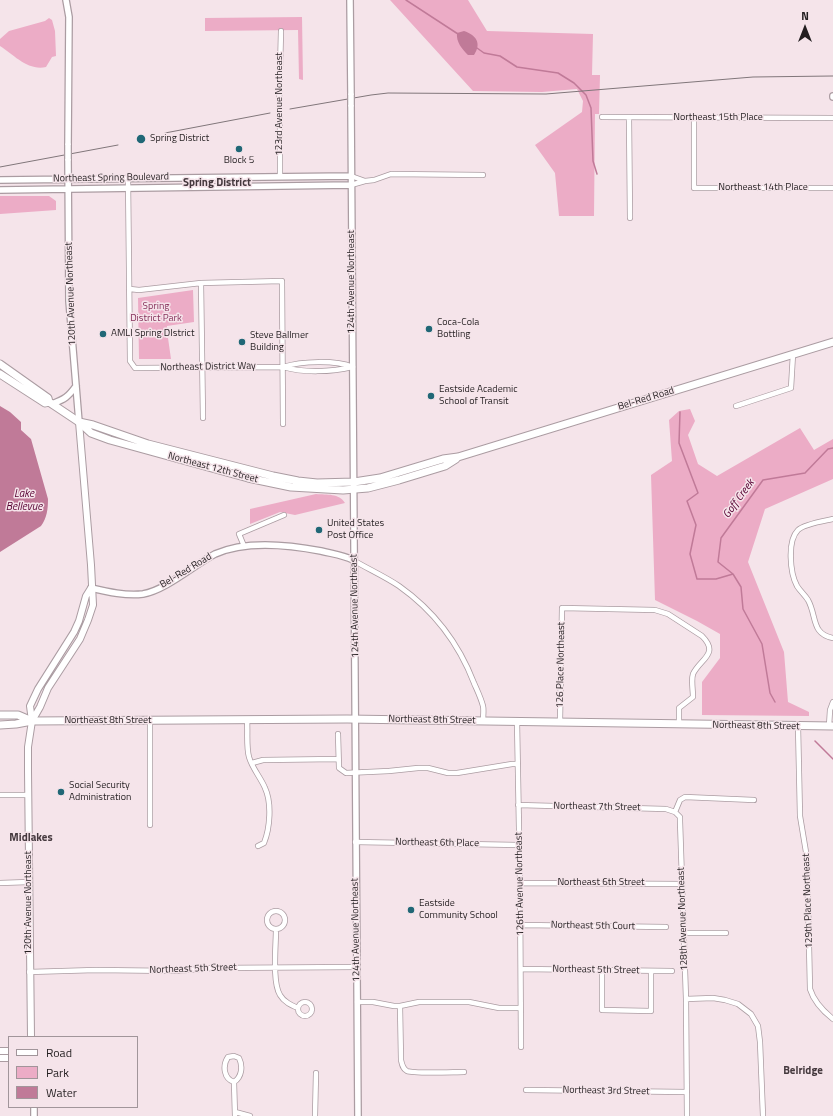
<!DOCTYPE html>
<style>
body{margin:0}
#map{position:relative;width:833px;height:1116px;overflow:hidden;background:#f5e4ea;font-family:"Titillium Web",sans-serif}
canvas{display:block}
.legend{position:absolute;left:8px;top:1036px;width:130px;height:72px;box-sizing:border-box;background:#f5e4ea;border:1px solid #a1959a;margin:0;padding:5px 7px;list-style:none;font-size:12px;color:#241f21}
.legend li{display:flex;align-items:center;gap:8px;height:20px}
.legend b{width:20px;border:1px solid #a1959a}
.north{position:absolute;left:785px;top:8px;width:40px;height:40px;-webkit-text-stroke:3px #f5e4ea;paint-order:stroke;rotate:0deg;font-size:11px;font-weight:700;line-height:16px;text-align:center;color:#241f21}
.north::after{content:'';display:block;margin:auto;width:14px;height:18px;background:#241f21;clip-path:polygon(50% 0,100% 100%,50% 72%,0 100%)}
</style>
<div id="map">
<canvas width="833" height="1116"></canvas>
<ul class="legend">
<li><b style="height:5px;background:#fff"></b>Road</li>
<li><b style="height:11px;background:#ecacc6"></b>Park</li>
<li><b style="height:11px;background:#c07a98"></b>Water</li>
</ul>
<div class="north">N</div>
</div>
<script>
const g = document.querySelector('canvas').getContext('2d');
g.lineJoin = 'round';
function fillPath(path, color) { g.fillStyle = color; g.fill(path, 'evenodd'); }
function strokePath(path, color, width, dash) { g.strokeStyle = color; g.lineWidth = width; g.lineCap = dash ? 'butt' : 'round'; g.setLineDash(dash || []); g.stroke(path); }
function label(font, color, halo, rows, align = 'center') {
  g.font = font + ' "Titillium Web",sans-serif'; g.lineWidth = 3; g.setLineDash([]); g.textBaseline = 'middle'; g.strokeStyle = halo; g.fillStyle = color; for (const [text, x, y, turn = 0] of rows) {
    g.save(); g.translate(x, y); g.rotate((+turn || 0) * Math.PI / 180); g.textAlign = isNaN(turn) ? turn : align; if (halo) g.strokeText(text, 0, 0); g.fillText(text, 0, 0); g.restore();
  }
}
const green = new Path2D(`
 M 390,0 L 468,0 L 487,31 L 593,34 L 592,75 L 600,75 L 599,114 L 595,114 L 594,216 L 559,216 L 555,173 L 535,145 L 582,112 L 583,101 L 577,89 L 542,92 L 473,91 Z
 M 302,17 L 303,80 L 299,79 L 298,30 L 205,31 L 205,18 Z
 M 49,18 L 52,20 L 55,31 L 56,56 L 52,57 L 46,67 C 28,71 14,55 0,46 L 0,39 L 9,31 L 45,21 Z
 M 0,196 L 49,196 L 56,201 L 56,210 L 0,214 Z
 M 193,290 L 194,322 L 167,326 L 167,328 L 165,328 L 166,338 L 168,338 L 171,359 L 139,359 L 138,298 Z
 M 690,409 L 695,421 L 688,435 L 698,464 L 717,476 L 800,428 L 814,450 L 833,439 L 833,479 L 765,509 L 748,562 L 784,652 L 788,702 L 809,712 L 809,716 L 702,715 L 702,682 L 720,658 L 720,634 L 697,621 L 655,600 L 651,475 L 672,461 L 669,420 L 679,411 Z
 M 316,494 C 327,495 339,493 345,503 L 295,515 L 280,512 L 250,524 L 250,509 Z`);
const water = new Path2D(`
 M 464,31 C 476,35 482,43 474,55 L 468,55 C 462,49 456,42 457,33 Z
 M 0,406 L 10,412 L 21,422 L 21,430 L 31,439 L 48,499 C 48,509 47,518 41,526 L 0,552 Z`);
const stream = new Path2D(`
 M 406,0 L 458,34
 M 477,48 L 484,53 L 500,56 L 517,67 L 558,73 L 574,83 L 586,95 L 591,108 L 593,161 L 597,174
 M 680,412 L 679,443 L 698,493 L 687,501 L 696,525 L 690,554 L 697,579 L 716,579 L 733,574 L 741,587 L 743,609 L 762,644 L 770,693 L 775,702
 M 733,574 L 718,562 L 721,538 L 763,480 L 805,473 L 828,449 L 833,448
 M 815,741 L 833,759`);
const minor = new Path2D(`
 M 279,109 L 281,31
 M 602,117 L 833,118
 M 280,118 L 280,176
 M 629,118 L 630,218
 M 694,118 L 694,188 L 833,188
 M 351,176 L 365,181 L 374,180 L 391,174 L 483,175
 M 128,178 L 130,361 L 135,368 L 283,367 C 302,361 335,360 353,367
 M 351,185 L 365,181
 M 201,283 L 203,418
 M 130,289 L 139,290 L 201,283 L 282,281 L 283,424
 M 283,367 C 303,373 332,372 352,367
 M 736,406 L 791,388 L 793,354
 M 833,519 C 824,521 804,524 798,530 C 787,541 790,573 797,586 C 800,591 805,595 808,600 C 817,616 811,634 833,638
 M 244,546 L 239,534 L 284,515
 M 353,560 C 368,569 384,576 399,586 C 433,610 459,644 474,683 C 477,690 481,698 483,706 C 484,710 483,716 483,721
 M 247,720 C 248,732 246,746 249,757 C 252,768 261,778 265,788 C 272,803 270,828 264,843 L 258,846
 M 517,721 L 520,883 L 521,1047
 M 560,722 L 562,608 L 655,610 L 668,614 L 702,636 C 720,654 700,659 693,674 C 691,680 693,690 693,697 L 679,708 L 679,724
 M 798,726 L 800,816 L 807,858 L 810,989 C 814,1002 823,1011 833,1019
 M 829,726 L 830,710 L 833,702
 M 338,734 L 339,768 L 346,773 L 389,771 L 418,768 L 428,768 L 448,773 L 457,773 L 512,764 L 517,764
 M 252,763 L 263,760 L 338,759
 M 0,795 L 28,795
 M 518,805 L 666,809 L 675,812
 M 150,825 L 150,721
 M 355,842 L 519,845
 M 0,883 L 29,882
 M 520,883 L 682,884
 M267 920a9 9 0 1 1 18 0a9 9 0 1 1-18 0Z
 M 521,925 L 666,927
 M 276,929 C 276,945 272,982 280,995 C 284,1002 291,1005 298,1008
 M 684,933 L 726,933
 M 521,969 L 672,971
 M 602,970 L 602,1010 L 651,1011 L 651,971
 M 29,972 L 96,970 L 175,971 L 213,968 L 357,967
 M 686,999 L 713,998 L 725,1000 L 738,1004 L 751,1014 L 758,1026 L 760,1042 L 763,1116
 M 357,1002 L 373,1002 L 394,1006 L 400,1006 L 419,1002 L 469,1002 L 499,1008 L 520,1008
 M298 1009a7 7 0 1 1 14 0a7 7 0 1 1-14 0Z
 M 400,1006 L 401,1060 C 402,1065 403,1069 407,1071 C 414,1074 454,1072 464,1072
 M 234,1056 L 239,1058 C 243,1066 242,1077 234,1082 C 224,1079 222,1066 228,1057 Z
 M 234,1082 L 235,1116
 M 526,1090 L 687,1092
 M 235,1112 L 250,1116
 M 315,1116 L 316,1073
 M 687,1116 L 686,999 L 680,821 L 680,817 L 675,812 L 680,800 L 685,797 L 754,800`);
const tertiary = new Path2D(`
 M 66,0 L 69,17 L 68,145
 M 350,0 L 351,95
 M 833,96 L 833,97
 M 351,105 L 358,1116
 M 68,159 L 69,301 L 79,422
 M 0,180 L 351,176
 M 0,190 L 351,185
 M 52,404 C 65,399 68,397 76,386
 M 91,588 C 108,592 126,596 143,594 C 166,590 194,565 215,554 C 246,540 290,545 321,551 C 333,554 343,555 353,560
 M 34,1107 L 34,1116`);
const secondary = new Path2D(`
 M 32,721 L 40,707 L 48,688 L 80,639 L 88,620 L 93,605 L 91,565 L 79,422
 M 31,1037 L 28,771 L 28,747 L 32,721 L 30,706 L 38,689 L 74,632 L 79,621 L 86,596 L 91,588
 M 0,1051 L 9,1051
 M 0,1058 L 9,1058`);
const primary = new Path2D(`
 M 0,364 L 48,398 L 49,402 L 79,422 L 91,433 L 110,440 L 248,478 L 291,487 L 343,490 L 368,488 L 399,480 L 445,466 L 456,459
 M 0,374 L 45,403 L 49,402
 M 79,422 L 93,425 L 148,444 L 273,476 L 298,481 L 317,483 L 354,482 L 380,478 L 443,459 L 458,457 L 833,342
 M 0,715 L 18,715 L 32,721
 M 0,725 L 16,724 L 32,721 L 347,719 L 833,726`);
const tram = new Path2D(`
 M 290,109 L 371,95 L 388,93 L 546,94 L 753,77 L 833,76
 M 165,133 L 270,113
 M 0,167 L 118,145`);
const minorBridge = new Path2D(`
 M 279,109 L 280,118`);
const tertiaryBridge = new Path2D(`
 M 351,95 L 351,105
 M 68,145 L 68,159`);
const markers = [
 [141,139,5,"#206776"],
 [239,149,4,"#206776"],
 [429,329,4,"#206776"],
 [103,334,4,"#206776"],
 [242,342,4,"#206776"],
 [431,396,4,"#206776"],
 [319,530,4,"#206776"],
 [61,792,4,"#206776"],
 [411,910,4,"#206776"]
];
const streetNames = [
 ["123rd Avenue Northeast",280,104,-90],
 ["Northeast 15th Place",718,118],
 ["Northeast Spring Boulevard",111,178,-1],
 ["Northeast 14th Place",763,188],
 ["124th Avenue Northeast",352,282,-90],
 ["120th Avenue Northeast",71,294,-92],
 ["Northeast District Way",208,367,-1],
 ["Bel-Red Road",646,399,-17],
 ["Northeast 12th Street",213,468,15],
 ["Bel-Red Road",186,571,-31],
 ["124th Avenue Northeast",355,606,-91],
 ["126 Place Northeast",561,665,-89],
 ["Northeast 8th Street",432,720,1],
 ["Northeast 8th Street",108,721],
 ["Northeast 8th Street",756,726,1],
 ["Northeast 7th Street",597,807,1],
 ["Northeast 6th Place",437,843,1],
 ["Northeast 6th Street",601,883],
 ["126th Avenue Northeast",520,884,-91],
 ["129th Place Northeast",808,901,-92],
 ["120th Avenue Northeast",29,903,-90],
 ["128th Avenue Northeast",683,919,-92],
 ["Northeast 5th Court",593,926,1],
 ["124th Avenue Northeast",356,930,-91],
 ["Northeast 5th Street",193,969,-2],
 ["Northeast 5th Street",596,970,1],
 ["Northeast 3rd Street",606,1091,1]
];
const poiNames = [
 ["Spring District",150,139],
 ["Block 5",239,161,"center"],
 ["Coca-Cola",437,323],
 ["Bottling",437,335],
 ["AMLI Spring DIstrict",111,334],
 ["Steve Ballmer",250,336],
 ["Building",250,348],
 ["Eastside Academic",439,390],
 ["School of Transit",439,402],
 ["United States",327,524],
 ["Post Office",327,536],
 ["Social Security",69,786],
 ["Administration",69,798],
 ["Eastside",419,904],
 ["Community School",419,916]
];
const parkNames = [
 ["Spring",156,307],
 ["District Park",156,319]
];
const neighbourhoodNames = [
 ["Spring District",217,183],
 ["Midlakes",31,838],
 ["Belridge",803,1071]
];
const waterNames = [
 ["Lake",24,494],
 ["Bellevue",24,507],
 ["Goff Creek",739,499,-54]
];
fillPath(green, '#ecacc6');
fillPath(water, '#c07a98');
strokePath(stream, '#c07a98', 1.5);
strokePath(minor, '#ab9ca2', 6);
strokePath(tertiary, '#ab9ca2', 8);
strokePath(secondary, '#ab9ca2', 8);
strokePath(primary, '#ab9ca2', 9);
strokePath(minor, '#fff', 4.5);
strokePath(tertiary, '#fff', 5.5);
strokePath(secondary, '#fff', 6);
strokePath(primary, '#fff', 7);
strokePath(tram, '#80767a', 1);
strokePath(minorBridge, '#ab9ca2', 6, []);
strokePath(tertiaryBridge, '#ab9ca2', 8, []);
strokePath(minorBridge, '#fff', 4.5);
strokePath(tertiaryBridge, '#fff', 5.5);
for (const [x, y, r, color] of markers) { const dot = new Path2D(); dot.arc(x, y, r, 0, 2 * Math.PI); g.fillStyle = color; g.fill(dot); strokePath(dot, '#f5e4ea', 1.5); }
label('10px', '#241f21', '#f5e4ea', streetNames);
label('10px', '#241f21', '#f5e4ea', poiNames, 'left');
label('10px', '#85305a', '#f5e4ea', parkNames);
label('bold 11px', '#45393e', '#f5e4ea', neighbourhoodNames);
label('italic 11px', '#560032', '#f5e4ea', waterNames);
</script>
